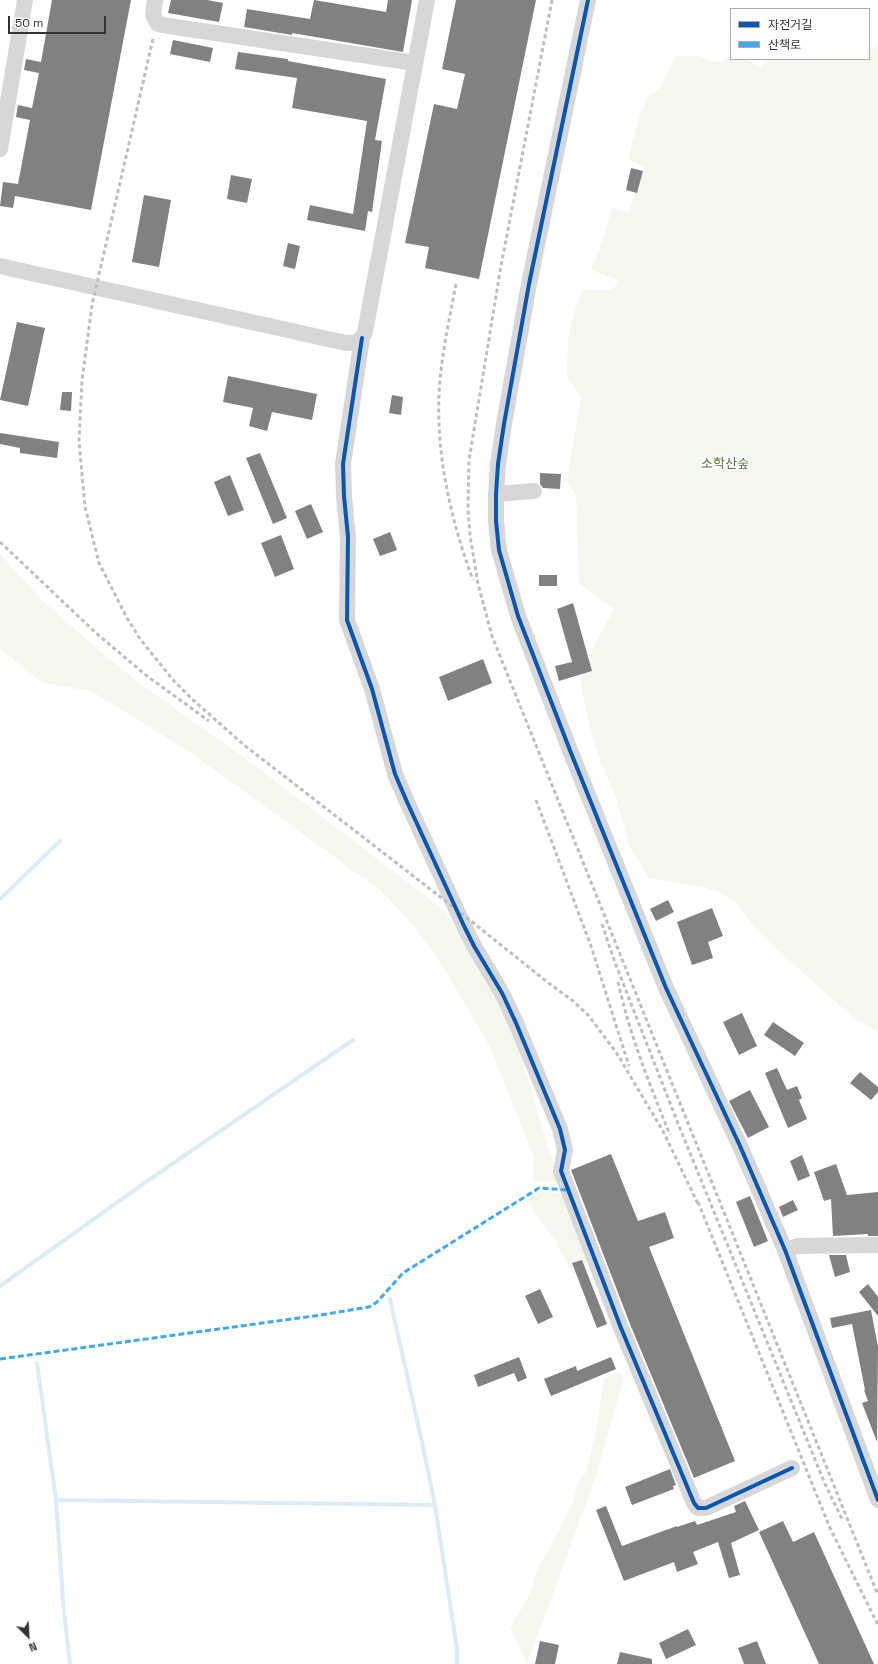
<!DOCTYPE html>
<meta charset="utf-8">
<style>
body{margin:0}
#map{position:relative;width:878px;height:1664px;overflow:hidden;background:#fff;font-family:"Space Grotesk","Noto Sans KR",sans-serif}
canvas{display:block}
.legend{position:absolute;left:730px;top:8px;width:140px;height:52px;box-sizing:border-box;background:#fff;border:1px solid #adadad;margin:0;padding:5px 7px;list-style:none;font-size:12px;color:#333}
.legend li{display:flex;align-items:center;gap:8px;height:20px}
.legend b{width:20px;border:1px solid #adadad}
.north{position:absolute;left:8px;top:1616px;width:40px;height:40px;-webkit-text-stroke:3px #fff;paint-order:stroke;rotate:156deg;font-size:11px;font-weight:700;line-height:16px;text-align:center;color:#333}
.north::after{content:'';display:block;margin:auto;width:14px;height:18px;background:#333;clip-path:polygon(50% 0,100% 100%,50% 72%,0 100%)}
.scale{position:absolute;left:8px;top:16px;width:98px;height:18px;box-sizing:border-box;border:2px solid #333;border-top:0;padding-left:5px;font-size:12px;line-height:14px;white-space:nowrap;color:#333;-webkit-text-stroke:3px #fff;paint-order:stroke}
</style>
<div id="map">
<canvas width="878" height="1664"></canvas>
<ul class="legend">
<li><b style="height:5px;background:#0057b8"></b>자전거길</li>
<li><b style="height:5px;background:#3fa9f5"></b>산책로</li>
</ul>
<div class="north">N</div>
<div class="scale">50 m</div>
</div>
<script>
const g = document.querySelector('canvas').getContext('2d');
g.lineJoin = 'round';
function fillPath(path, color) { g.fillStyle = color; g.fill(path, 'evenodd'); }
function strokePath(path, color, width, dash) { g.strokeStyle = color; g.lineWidth = width; g.lineCap = dash ? 'butt' : 'round'; g.setLineDash(dash || []); g.stroke(path); }
function label(font, color, halo, rows, align = 'center') {
  g.font = font + ' "Space Grotesk","Noto Sans KR",sans-serif'; g.lineWidth = 4; g.setLineDash([]); g.textBaseline = 'middle'; g.strokeStyle = halo; g.fillStyle = color; for (const [text, x, y, turn = 0] of rows) {
    g.save(); g.translate(x, y); g.rotate((+turn || 0) * Math.PI / 180); g.textAlign = isNaN(turn) ? turn : align; if (halo) g.strokeText(text, 0, 0); g.fillText(text, 0, 0); g.restore();
  }
}
const green = new Path2D(`
 M 869,45 L 871,48 L 876,49 L 878,46 L 878,1032 L 855,1019 L 773,946 L 756,929 L 737,903 L 720,892 L 703,887 L 649,878 L 629,845 L 616,798 L 609,780 L 601,764 L 591,731 L 582,691 L 581,680 L 595,644 L 614,609 L 579,583 L 576,495 L 568,484 L 568,473 L 581,397 L 567,377 L 568,339 L 571,322 L 582,290 L 613,290 L 618,281 L 591,269 L 601,245 L 612,208 L 628,212 L 645,167 L 628,159 L 638,121 L 646,98 L 659,89 L 676,56 L 697,56 L 711,61 L 722,62 L 731,54 L 731,59 L 745,59 L 761,68 L 768,59 L 869,59 Z
 M 0,554 L 42,600 L 89,642 L 139,683 L 257,767 L 445,911 L 478,964 L 510,1021 L 559,1182 L 533,1181 L 534,1157 L 490,1047 L 445,970 L 428,945 L 405,916 L 375,885 L 352,871 L 339,860 L 190,752 L 91,691 L 42,683 L 0,648 Z
 M 541,1191 L 564,1194 L 588,1262 L 570,1269 L 556,1242 L 535,1214 L 528,1199 Z
 M 621,1372 L 624,1378 L 593,1485 L 527,1664 L 510,1628 L 529,1596 L 536,1572 L 560,1529 L 573,1501 L 580,1478 L 586,1473 L 597,1426 L 604,1379 Z`);
const stream = new Path2D(`
 M 0,899 L 60,841
 M 0,1286 L 143,1184 L 353,1040
 M 390,1299 L 420,1433 L 435,1505 L 457,1649 L 457,1664
 M 37,1363 L 56,1500 L 64,1613 L 70,1664
 M 56,1500 L 435,1505`);
const building = new Path2D(`
 M 52,0 L 131,0 L 91,210 L 15,196 L 13,208 L 0,206 L 3,182 L 18,184 L 30,120 L 16,117 L 18,105 L 32,108 L 39,73 L 24,70 L 26,59 L 41,62 Z
 M 171,0 L 207,0 L 223,3 L 219,22 L 168,13 Z
 M 314,0 L 386,12 L 388,0 L 412,0 L 403,52 L 292,33 L 292,35 L 244,27 L 247,9 L 310,19 Z
 M 456,0 L 536,0 L 479,279 L 425,268 L 429,247 L 405,243 L 434,104 L 457,109 L 465,74 L 442,69 Z
 M 173,40 L 213,48 L 210,62 L 170,54 Z
 M 238,52 L 288,59 L 288,61 L 386,79 L 375,140 L 382,141 L 372,212 L 368,211 L 365,231 L 307,220 L 310,205 L 353,214 L 367,121 L 292,108 L 297,78 L 235,69 Z
 M 631,168 L 643,171 L 637,193 L 626,190 Z
 M 231,175 L 252,179 L 247,203 L 227,199 Z
 M 144,195 L 171,200 L 159,267 L 132,262 Z
 M 288,243 L 300,246 L 295,269 L 283,266 Z
 M 17,322 L 45,328 L 28,406 L 0,400 Z
 M 228,376 L 317,394 L 312,420 L 272,412 L 267,431 L 249,426 L 253,408 L 223,402 Z
 M 62,392 L 72,392 L 71,411 L 60,410 Z
 M 392,395 L 403,397 L 401,415 L 389,413 Z
 M 0,433 L 59,442 L 57,458 L 20,453 L 20,448 L 0,444 Z
 M 260,453 L 287,518 L 273,524 L 246,458 Z
 M 540,473 L 561,474 L 560,489 L 543,488 L 540,484 Z
 M 230,475 L 244,510 L 228,516 L 214,482 Z
 M 311,504 L 323,532 L 307,539 L 295,511 Z
 M 390,532 L 397,550 L 380,556 L 373,539 Z
 M 281,535 L 294,569 L 275,577 L 261,543 Z
 M 539,575 L 557,575 L 557,586 L 539,586 Z
 M 573,603 L 592,671 L 559,681 L 555,666 L 572,662 L 557,609 Z
 M 483,659 L 492,683 L 448,701 L 439,677 Z
 M 668,900 L 674,912 L 656,921 L 650,909 Z
 M 712,908 L 723,936 L 708,942 L 713,958 L 692,965 L 677,922 Z
 M 742,1013 L 757,1046 L 739,1055 L 723,1022 Z
 M 773,1022 L 804,1043 L 795,1056 L 764,1035 Z
 M 777,1068 L 787,1090 L 797,1086 L 802,1098 L 799,1100 L 807,1119 L 788,1128 L 765,1073 Z
 M 860,1072 L 878,1087 L 878,1092 L 871,1100 L 850,1083 Z
 M 750,1090 L 769,1127 L 748,1138 L 729,1101 Z
 M 611,1154 L 638,1221 L 665,1212 L 674,1238 L 649,1247 L 735,1461 L 694,1478 L 630,1324 L 571,1170 Z
 M 802,1155 L 810,1176 L 798,1181 L 790,1161 Z
 M 836,1164 L 847,1195 L 878,1192 L 878,1236 L 868,1236 L 868,1234 L 833,1236 L 831,1199 L 824,1201 L 814,1172 Z
 M 750,1196 L 768,1241 L 754,1247 L 736,1202 Z
 M 793,1200 L 798,1210 L 783,1217 L 779,1207 Z
 M 829,1255 L 846,1255 L 850,1272 L 835,1277 Z
 M 582,1260 L 607,1324 L 597,1328 L 572,1263 Z
 M 868,1284 L 878,1297 L 878,1316 L 859,1292 Z
 M 540,1289 L 553,1317 L 538,1324 L 525,1296 Z
 M 871,1310 L 878,1347 L 877,1442 L 862,1403 L 868,1401 L 864,1390 L 865,1390 L 852,1324 L 832,1328 L 830,1318 Z
 M 519,1357 L 527,1378 L 518,1382 L 514,1373 L 478,1387 L 474,1375 Z
 M 611,1357 L 616,1369 L 551,1396 L 544,1379 L 576,1366 L 577,1371 Z
 M 670,1469 L 676,1485 L 673,1486 L 674,1489 L 632,1505 L 625,1487 Z
 M 745,1501 L 759,1530 L 731,1543 L 740,1575 L 729,1578 L 718,1542 L 693,1552 L 698,1564 L 677,1572 L 674,1562 L 624,1581 L 596,1510 L 606,1506 L 622,1546 L 677,1526 L 677,1527 L 695,1521 L 697,1525 L 736,1512 L 734,1506 Z
 M 783,1521 L 793,1542 L 814,1532 L 874,1664 L 819,1664 L 759,1532 Z
 M 688,1629 L 696,1645 L 666,1659 L 659,1643 Z
 M 540,1641 L 559,1645 L 555,1664 L 535,1664 Z
 M 757,1641 L 766,1664 L 744,1664 L 738,1648 Z
 M 620,1652 L 652,1659 L 652,1664 L 617,1664 Z`);
const minor = new Path2D(`
 M 155,0 L 153,15 L 157,23 L 162,25 L 415,63
 M 588,0 L 529,284 L 504,424 L 498,464 L 496,494 L 496,521 L 499,550 L 518,616 L 571,753 L 666,988 L 740,1146 L 785,1250 L 878,1500
 M 0,149 L 25,0
 M 0,266 L 346,343 L 355,343 L 362,338 L 365,332 L 427,0
 M 362,338 L 343,464 L 344,496 L 348,537 L 347,620 L 372,689 L 395,774 L 407,802 L 464,926 L 474,946 L 502,993 L 516,1023 L 560,1129 L 565,1150 L 561,1171 L 621,1328 L 694,1503 L 698,1508 L 706,1508 L 792,1468
 M 496,494 L 534,491
 M 785,1250 L 797,1246 L 878,1245`);
const rail = new Path2D(`
 M 552,0 L 501,266 L 469,460 L 468,510 L 470,535 L 478,584 L 492,636 L 878,1595
 M 153,39 L 92,305 L 82,380 L 79,441 L 85,507 L 99,563 L 127,618 L 140,639 L 174,681 L 192,699 L 244,745 L 456,909 L 546,981 L 573,1001 L 589,1016 L 618,1055 L 633,1081 L 663,1131 L 699,1206
 M 456,284 C 450,316 443,348 440,380 C 434,448 450,518 473,580
 M 0,542 L 96,633 L 147,676 L 209,721
 M 536,800 L 591,946 L 629,1066
 M 602,924 L 614,960 L 679,1126 L 825,1484 L 842,1519
 M 618,982 C 630,1036 650,1085 670,1135
 M 698,1202 L 830,1528 L 878,1625`);
const quiet = new Path2D(`
 M 0,1359 L 321,1315 L 369,1307 L 377,1302 L 403,1273 L 539,1188 L 568,1190`);
const cycleway = new Path2D(`
 M 588,0 L 529,284 L 504,424 L 498,464 L 496,494 L 496,521 L 499,550 L 518,616 L 571,753 L 666,988 L 740,1146 L 785,1250 L 878,1500
 M 362,338 L 343,464 L 344,496 L 348,537 L 347,620 L 372,689 L 395,774 L 407,802 L 464,926 L 474,946 L 502,993 L 516,1023 L 560,1129 L 565,1150 L 561,1171 L 621,1328 L 694,1503 L 698,1508 L 706,1508 L 792,1468`);
const parkNames = [
 ["소학산숲",725,464]
];
fillPath(green, '#f3f7ee');
strokePath(stream, '#dbecf4', 4);
fillPath(building, '#818181');
strokePath(minor, '#d7d7d7', 16);
strokePath(rail, '#bebebe', 3, [4, 3]);
strokePath(quiet, '#3fa9f5', 3, [6, 3]);
strokePath(cycleway, '#0057b8', 4);
label('13px', '#58733b', '#fff', parkNames);
</script>
